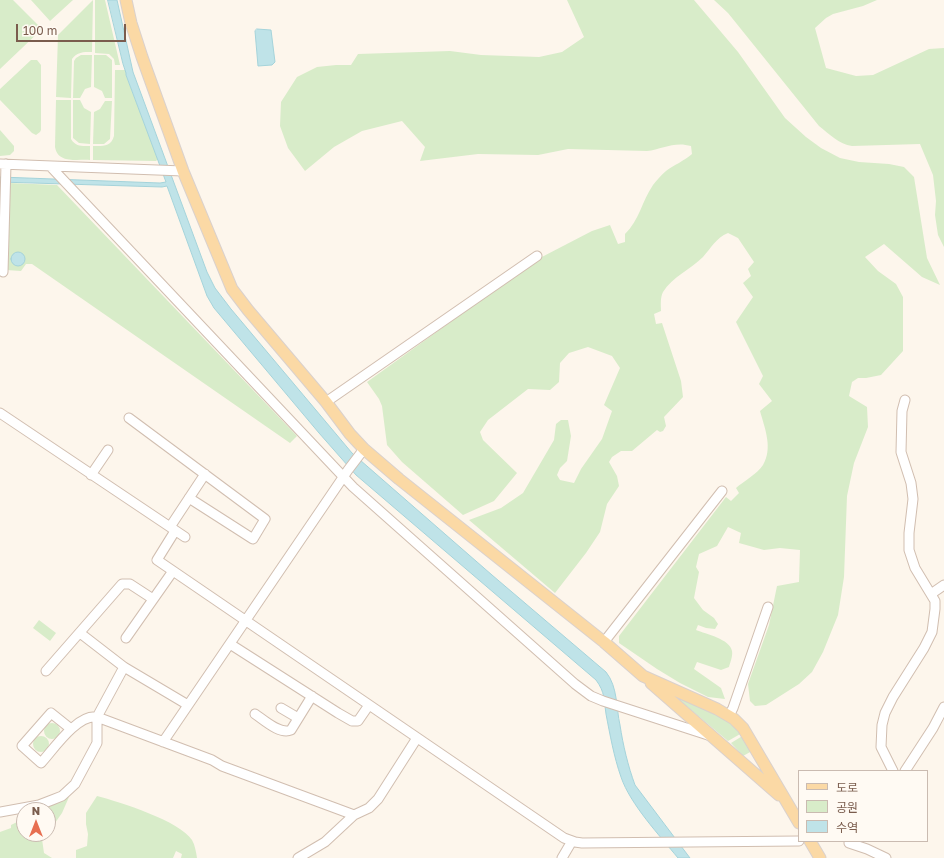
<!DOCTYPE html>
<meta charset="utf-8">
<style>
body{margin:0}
#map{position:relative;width:944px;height:858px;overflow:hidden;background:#fdf6ec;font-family:"Golos Text","Noto Sans KR",sans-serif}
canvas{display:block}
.legend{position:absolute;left:798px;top:770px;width:130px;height:72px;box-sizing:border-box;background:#fffaf3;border:1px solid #cabbb1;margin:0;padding:5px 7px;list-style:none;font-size:12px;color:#7a5c4d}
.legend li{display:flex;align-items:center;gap:8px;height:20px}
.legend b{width:20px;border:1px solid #cabbb1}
.north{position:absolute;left:16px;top:802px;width:40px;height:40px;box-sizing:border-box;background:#fffaf3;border:1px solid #cabbb1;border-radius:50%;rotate:0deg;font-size:11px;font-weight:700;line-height:16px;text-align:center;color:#7a5c4d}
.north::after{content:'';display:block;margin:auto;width:14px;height:18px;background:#e76f51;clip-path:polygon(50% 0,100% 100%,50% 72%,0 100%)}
.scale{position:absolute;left:16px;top:24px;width:110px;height:18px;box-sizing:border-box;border:2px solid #7a5c4d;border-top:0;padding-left:5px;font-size:12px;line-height:14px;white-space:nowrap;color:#7a5c4d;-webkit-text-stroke:3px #fffaf3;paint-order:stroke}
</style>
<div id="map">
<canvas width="944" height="858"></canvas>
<ul class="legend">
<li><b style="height:5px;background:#fbd9a5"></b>도로</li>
<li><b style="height:11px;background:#d8ecc9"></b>공원</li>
<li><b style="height:11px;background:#bfe3e8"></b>수역</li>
</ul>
<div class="north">N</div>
<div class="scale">100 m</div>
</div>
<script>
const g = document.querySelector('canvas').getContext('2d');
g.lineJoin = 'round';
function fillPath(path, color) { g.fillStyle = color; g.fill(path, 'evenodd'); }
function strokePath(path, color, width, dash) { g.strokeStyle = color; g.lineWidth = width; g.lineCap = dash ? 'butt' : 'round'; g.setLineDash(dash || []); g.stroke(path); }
const green = new Path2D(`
 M 0,0 L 13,0 L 42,29 L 0,69 Z
 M 31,0 L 73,0 L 50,21 Z
 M 93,0 L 92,52 C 83,52 77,52 72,59 L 71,98 L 56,97 L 58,35 Z
 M 95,0 L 105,0 L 120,65 L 115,65 L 114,59 L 109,54 L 95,53 Z
 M 567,0 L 694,0 L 738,52 L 785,118 L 806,137 L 821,148 L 840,158 L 859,162 L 889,164 L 904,167 L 914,177 L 927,258 L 940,285 L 922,277 L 884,244 L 865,257 L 878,271 L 896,284 L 903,297 L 903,351 L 881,375 L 866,378 L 858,378 L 852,382 L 849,396 L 867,407 L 868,427 L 854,463 L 847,496 L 844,577 L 838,615 L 823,652 L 812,672 L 799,684 L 766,705 L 755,706 L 750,701 L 748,684 L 769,625 L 777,586 L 799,582 L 800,550 L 780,548 L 764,550 L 739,543 L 741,533 L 728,527 L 717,546 L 699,554 L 696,567 L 699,572 L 694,598 L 703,610 L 714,618 L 718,624 L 715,629 L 706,628 L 698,625 L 696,630 C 706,634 730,639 732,651 C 733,656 730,663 729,667 L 721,670 L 697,662 L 694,669 L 721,688 L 725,699 L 708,697 L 680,683 L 657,669 L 619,643 L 619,636 L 726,497 L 731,501 L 739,493 L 736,488 C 743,482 758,473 763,465 C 773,448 765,429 760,411 L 772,401 L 759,384 L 763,376 L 736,322 L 753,297 L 743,283 L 751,276 L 748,269 L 754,262 L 738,238 L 728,233 C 716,238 711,248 703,257 C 691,269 672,277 663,292 C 660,298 661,305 661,311 L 654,314 L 656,324 L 662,323 L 681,381 L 683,397 L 664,417 L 666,426 L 663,431 L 660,432 L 657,430 L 632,451 L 621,451 L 612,457 L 609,462 L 617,476 L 619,486 L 607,504 L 600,532 L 586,553 L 555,593 L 469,520 L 501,508 L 523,493 L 554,440 L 556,424 L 561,420 L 568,420 L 571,436 L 567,461 L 560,468 L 557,475 L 560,480 L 574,483 L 581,469 L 602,439 L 612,411 L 604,405 L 620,368 L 612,356 L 588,347 L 569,353 L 560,363 L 559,382 L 550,390 L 528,389 L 488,420 L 480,432 L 483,440 L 517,473 L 494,501 L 463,515 L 402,462 L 387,445 L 382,406 L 379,399 L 367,382 L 538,259 L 592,231 L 610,225 L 618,244 L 625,242 L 625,234 C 639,221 642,201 653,185 C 657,180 661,175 666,171 C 674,165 684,161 692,154 L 691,146 C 675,141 662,149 647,151 L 568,149 L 538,155 L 478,154 L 420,161 L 425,147 L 402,121 L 362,131 L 334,147 L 305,171 L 288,148 L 280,126 L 281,102 L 297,77 L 317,67 L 336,65 L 351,65 L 358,54 L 450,51 L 481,55 L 539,57 L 562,52 L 584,37 Z
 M 714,0 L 877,0 L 863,6 L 833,14 L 826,18 L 815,28 L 826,68 L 856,76 L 873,75 L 929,49 L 944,48 L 944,247 L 938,235 L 935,215 L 936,201 L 933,175 L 920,144 L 852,146 C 839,144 829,134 819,126 L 728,13 Z
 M 81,55 L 92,55 L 91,87 L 85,89 L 80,98 L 73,98 L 74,61 L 76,58 Z
 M 94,55 L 106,55 L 112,60 L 112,98 L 105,98 L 102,91 L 94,87 Z
 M 31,60 L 37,60 L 41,65 L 41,130 L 40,132 L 36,135 L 32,133 L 0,100 L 0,89 Z
 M 115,70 L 126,70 L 126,75 L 158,159 L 156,161 L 93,160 L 93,146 C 103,146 111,147 114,136 Z
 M 56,100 L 71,100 L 71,139 C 76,147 82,146 90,146 L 90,160 C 77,159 58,164 55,147 Z
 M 73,100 L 80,100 L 84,108 L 91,112 L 90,144 L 79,143 L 73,138 Z
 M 105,101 L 112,101 L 110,139 L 104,144 L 93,144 L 94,112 L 100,109 Z
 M 0,130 L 14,146 L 14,151 L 10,155 L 0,156 Z
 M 9,183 L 57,185 L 297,436 L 290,443 L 32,264 L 26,264 L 21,271 L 6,270 Z
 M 39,620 L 56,633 L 50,641 L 33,628 Z
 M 679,696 L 729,721 L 742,733 L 728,741 L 677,698 Z
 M44 731a8 8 0 1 1 16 0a8 8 0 1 1-16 0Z
 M 744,735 L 752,751 L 743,756 L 731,743 Z
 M33 744a8 8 0 1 1 16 0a8 8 0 1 1-16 0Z
 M 97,796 C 120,802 180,821 192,840 C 195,845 196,852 197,858 L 181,858 L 182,854 L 176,851 L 173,858 L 76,858 L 76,850 L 87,846 L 88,834 L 86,824 L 86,813 Z
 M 69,797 L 62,813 L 48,833 L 48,810 L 40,810 Z
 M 24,816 L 24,834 L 47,834 L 42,839 L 44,853 L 52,858 L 0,858 L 0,832 L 11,828 L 11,825 L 21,820 L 20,818 Z`);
const water = new Path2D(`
 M 108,0 L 117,0 L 133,72 L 207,272 L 215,288 L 231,309 L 352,453 L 492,575 L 606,672 C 618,687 616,708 620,725 C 623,745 628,766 635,785 L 690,858 L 678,858 C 660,836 630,804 621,777 C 614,757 610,735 606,714 C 604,700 605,692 596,680 L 356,475 L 319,433 L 214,308 L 207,296 L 167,186 L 162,187 L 0,182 L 0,177 L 160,183 L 166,182 L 126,75 L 126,73 L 123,64 Z
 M 257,29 L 271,30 L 275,62 L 272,65 L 258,66 L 255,31 Z
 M11 259a7 7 0 1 1 14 0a7 7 0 1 1-14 0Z`);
const minor = new Path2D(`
 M 0,164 L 183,171
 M 50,166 L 353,487 L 575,684 L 591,696 L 603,701 L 711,736
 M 3,272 L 6,164
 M 326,402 L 537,256
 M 0,413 L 185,537
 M 129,418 L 265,519 L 253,539 L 189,498
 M 91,475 L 108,450
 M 170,527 L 205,474
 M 175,531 L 157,560 L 564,838 L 575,842 L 582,843 L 799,841
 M 931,594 L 944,585
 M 80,633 L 124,667 L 188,705
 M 126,638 L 173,571
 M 604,642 L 722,491
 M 230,644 L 338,713 L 352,721 L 358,721 L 369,705
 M 46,671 L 122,584 L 130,584 L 153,599
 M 281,708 L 298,718
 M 255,714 C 264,720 280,735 291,730 L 312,696
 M 729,716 L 733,708 L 768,607
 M 71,729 L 51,713 L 22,746 L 41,763 C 53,750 77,714 97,717 L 212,760 L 222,766 L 354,815
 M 163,742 L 348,470 L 364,449
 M 893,771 L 881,747 L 882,725 L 885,713 L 893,697 L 924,648 L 932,632 L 935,609 L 935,601 L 915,568 L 909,550 L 909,533 L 913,499 L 911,483 L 901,452 L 902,411 L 905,400
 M 905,771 L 933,728 L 944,707
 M 0,812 L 39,805 L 52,800 L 62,796 L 75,784 L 97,743 L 97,717 L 124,667
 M 849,843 L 867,849 L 886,858
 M 298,858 L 325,842 L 354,815 L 369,808 L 378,799 L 417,738
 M 562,858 L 572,841`);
const major = new Path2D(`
 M 126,0 L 131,23 L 142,57 L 183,171 L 232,289 L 248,310 L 326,402 L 350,434 L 364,449 L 399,479 L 604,642 L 643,676 L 717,709 L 734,719 L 743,728 L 799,823
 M 651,683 L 779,795
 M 810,841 L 820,858`);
fillPath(green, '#d8ecc9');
fillPath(water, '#bfe3e8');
strokePath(water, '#a5d3da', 1);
strokePath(minor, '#d1beb0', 11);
strokePath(major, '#dad1cd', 13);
strokePath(minor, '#fff', 9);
strokePath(major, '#fbd9a5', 11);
</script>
